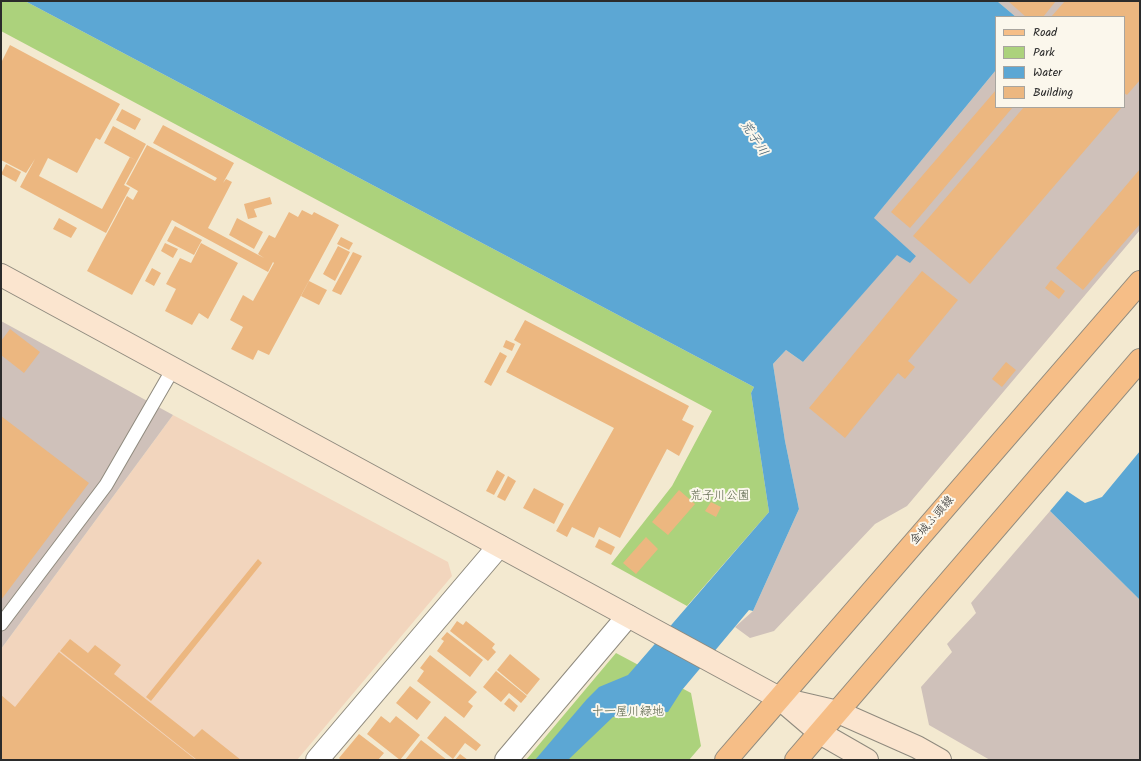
<!DOCTYPE html>
<meta charset="utf-8">
<style>
body{margin:0}
#map{position:relative;width:1141px;height:761px;overflow:hidden;background:#f3e9d0;font-family:Kalam,sans-serif}
canvas{display:block}
.frame{position:absolute;inset:0;border:2px solid #2b2b2b;pointer-events:none}
.legend{position:absolute;left:995px;top:16px;width:130px;height:92px;box-sizing:border-box;background:#fbf7ec;border:1px solid #a8a59f;margin:0;padding:5px 7px;list-style:none;font-size:12px;color:#2b2b2b}
.legend li{display:flex;align-items:center;gap:8px;height:20px}
.legend b{width:20px;border:1px solid #a8a59f}
</style>
<div id="map">
<canvas width="1141" height="761"></canvas>
<div class="frame"></div>
<ul class="legend">
<li><b style="height:5px;background:#f6be87"></b>Road</li>
<li><b style="height:11px;background:#acd27c"></b>Park</li>
<li><b style="height:11px;background:#5ca7d4"></b>Water</li>
<li><b style="height:11px;background:#ecb780"></b>Building</li>
</ul>
</div>
<script>
const g = document.querySelector('canvas').getContext('2d');
g.lineJoin = 'round';
function fillPath(path, color) { g.fillStyle = color; g.fill(path, 'evenodd'); }
function strokePath(path, color, width, dash) { g.strokeStyle = color; g.lineWidth = width; g.lineCap = dash ? 'butt' : 'round'; g.setLineDash(dash || []); g.stroke(path); }
function label(font, color, halo, rows, align = 'center') {
  g.font = font + ' Kalam,"Klee One",sans-serif'; g.lineWidth = 4; g.setLineDash([]); g.textBaseline = 'middle'; g.strokeStyle = halo; g.fillStyle = color; for (const [text, x, y, turn = 0] of rows) {
    g.save(); g.translate(x, y); g.rotate((+turn || 0) * Math.PI / 180); g.textAlign = isNaN(turn) ? turn : align; if (halo) g.strokeText(text, 0, 0); g.fillText(text, 0, 0); g.restore();
  }
}
const built = new Path2D(`
 M 173,415 L 448,562 L 452,576 L 297,760 L 1,760 L 1,649 Z`);
const industrial = new Path2D(`
 M 997,1 L 1140,1 L 1140,230 L 907,506 L 875,524 L 774,631 L 750,638 L 735,627 L 753,611 L 799,509 L 785,441 L 773,364 L 786,350 L 803,362 L 897,254 L 916,256 L 873,219 L 996,70 L 996,107 L 1124,107 L 1124,17 L 1016,17 Z
 M 1,321 L 173,415 L 1,649 Z
 M 1050,511 L 1140,600 L 1140,760 L 990,760 L 929,725 L 921,687 L 952,652 L 947,644 L 976,613 L 971,603 Z`);
const green = new Path2D(`
 M 1,1 L 25,1 L 754,387 L 751,393 L 769,512 L 687,606 L 611,564 L 672,486 L 712,411 L 1,31 Z
 M 616,653 L 691,693 L 701,746 L 689,760 L 526,760 Z`);
const water = new Path2D(`
 M 25,1 L 997,1 L 1016,17 L 996,17 L 996,70 L 874,218 L 916,256 L 910,263 L 897,255 L 803,362 L 786,350 L 773,364 L 785,441 L 799,509 L 753,611 L 749,610 L 682,690 L 668,712 L 613,717 L 568,760 L 535,760 L 587,699 L 599,687 L 628,675 L 769,512 L 751,393 L 754,387 Z
 M 1140,451 L 1140,600 L 1050,511 L 1067,491 L 1085,503 L 1102,497 Z`);
const building = new Path2D(`
 M 1008,1 L 1056,1 L 1043,17 L 1026,17 Z
 M 1065,1 L 1140,1 L 1140,80 L 1127,95 L 1124,93 L 1124,17 L 1051,17 Z
 M 10,45 L 120,104 L 100,140 L 96,138 L 77,173 L 48,158 L 39,176 L 102,209 L 130,157 L 137,161 L 124,185 L 130,188 L 106,233 L 20,187 L 35,159 L 26,173 L 1,160 L 1,63 Z
 M 996,90 L 996,107 L 1013,107 L 910,228 L 891,212 Z
 M 1024,107 L 1122,107 L 970,284 L 913,236 Z
 M 122,109 L 141,119 L 135,130 L 116,120 Z
 M 163,125 L 234,163 L 223,183 L 226,179 L 232,182 L 208,228 L 264,258 L 258,254 L 269,235 L 275,238 L 289,212 L 298,217 L 302,210 L 312,215 L 314,212 L 339,225 L 269,355 L 258,350 L 253,360 L 231,349 L 243,327 L 230,320 L 243,295 L 253,301 L 274,263 L 273,262 L 268,272 L 172,220 L 132,295 L 87,271 L 127,196 L 133,200 L 138,191 L 126,184 L 147,145 L 215,181 L 217,178 L 153,143 Z
 M 113,126 L 146,144 L 137,161 L 104,143 Z
 M 6,164 L 21,172 L 16,182 L 1,174 Z
 M 1140,169 L 1140,224 L 1083,290 L 1056,268 Z
 M 270,197 L 272,204 L 254,209 L 257,217 L 248,219 L 244,204 Z
 M 59,218 L 77,228 L 71,238 L 53,229 Z
 M 237,218 L 263,232 L 254,249 L 229,235 Z
 M 175,226 L 202,240 L 194,255 L 167,241 Z
 M 341,237 L 353,243 L 349,250 L 337,244 Z
 M 165,243 L 178,249 L 173,258 L 161,251 Z
 M 201,243 L 238,263 L 208,319 L 199,313 L 192,325 L 165,311 L 176,289 L 166,284 L 180,258 L 191,263 Z
 M 338,246 L 350,252 L 335,281 L 323,274 Z
 M 353,252 L 362,256 L 341,295 L 332,291 Z
 M 152,268 L 161,273 L 154,286 L 145,281 Z
 M 922,271 L 958,300 L 908,361 L 915,367 L 905,379 L 898,373 L 845,438 L 809,408 Z
 M 1051,280 L 1065,291 L 1059,299 L 1045,288 Z
 M 309,281 L 327,290 L 319,305 L 301,296 Z
 M 525,320 L 689,406 L 682,420 L 694,426 L 679,456 L 667,449 L 620,538 L 599,527 L 594,538 L 572,527 L 567,537 L 556,531 L 614,428 L 506,372 L 521,344 L 514,340 Z
 M 10,329 L 40,352 L 24,373 L 1,355 L 1,341 Z
 M 506,340 L 515,344 L 512,351 L 503,347 Z
 M 500,352 L 507,356 L 491,386 L 484,382 Z
 M 1006,362 L 1016,370 L 1002,387 L 992,379 Z
 M 1,416 L 89,483 L 1,600 Z
 M 497,470 L 505,475 L 494,495 L 486,491 Z
 M 508,476 L 516,481 L 505,501 L 497,497 Z
 M 534,488 L 564,504 L 554,524 L 523,508 Z
 M 679,490 L 695,504 L 668,535 L 652,522 Z
 M 711,502 L 721,507 L 716,517 L 705,511 Z
 M 646,537 L 658,549 L 636,574 L 623,563 Z
 M 599,539 L 615,547 L 611,555 L 595,547 Z
 M 258,559 L 262,563 L 151,701 L 146,697 Z
 M 457,621 L 463,625 L 466,621 L 495,644 L 492,648 L 496,652 L 488,661 L 450,631 Z
 M 447,632 L 483,660 L 470,677 L 437,651 L 444,641 L 441,639 Z
 M 70,639 L 88,653 L 95,645 L 121,665 L 114,674 L 194,737 L 202,729 L 241,760 L 197,760 L 60,651 Z
 M 59,652 L 196,760 L 1,760 L 1,695 L 15,707 Z
 M 510,654 L 540,679 L 527,695 L 497,670 Z
 M 430,655 L 477,692 L 468,702 L 473,706 L 464,718 L 417,681 L 424,671 L 420,668 Z
 M 496,671 L 527,696 L 521,703 L 509,693 L 501,702 L 483,687 Z
 M 410,686 L 431,702 L 417,720 L 396,703 Z
 M 509,698 L 518,706 L 514,712 L 504,704 Z
 M 381,716 L 390,723 L 396,716 L 420,735 L 400,760 L 367,734 Z
 M 445,716 L 481,745 L 476,751 L 465,743 L 453,759 L 427,738 Z
 M 359,734 L 384,753 L 378,760 L 341,760 L 339,758 Z
 M 421,740 L 447,760 L 405,760 Z
 M 460,754 L 468,760 L 455,760 Z`);
const lane = new Path2D(`
 M 1,624 L 106,485 L 173,369`);
const street = new Path2D(`
 M 317,760 L 499,546
 M 506,760 L 628,616`);
const secondary = new Path2D(`
 M 1,275 L 779,698 L 820,733 L 867,760
 M 782,699 L 838,712 L 917,747 L 940,760`);
const primary = new Path2D(`
 M 726,760 L 1140,282
 M 796,760 L 1140,360`);
const parkNames = [
 ["荒子川公園",720,497],
 ["十一屋川緑地",628,713]
];
const streetNames = [
 ["金城ふ頭線",933,521,-49]
];
const waterNames = [
 ["荒子川",753,139,57]
];
fillPath(built, '#f2d5bd');
fillPath(industrial, '#cfc1ba');
fillPath(green, '#acd27c');
fillPath(water, '#5ca7d4');
fillPath(building, '#ecb780');
strokePath(lane, '#8f8a7e', 15);
strokePath(street, '#8f8a7e', 24);
strokePath(secondary, '#8f8a7e', 24);
strokePath(primary, '#8f8a7e', 24);
strokePath(lane, '#fff', 13);
strokePath(street, '#fff', 22);
strokePath(secondary, '#fbe5cf', 22);
strokePath(primary, '#f6be87', 22);
label('12px', '#525d43', '#fbf7ec', parkNames);
label('12px', '#2b2b2b', '#fbf7ec', streetNames);
label('italic 13px', '#3f5d6f', '#fbf7ec', waterNames);
</script>
